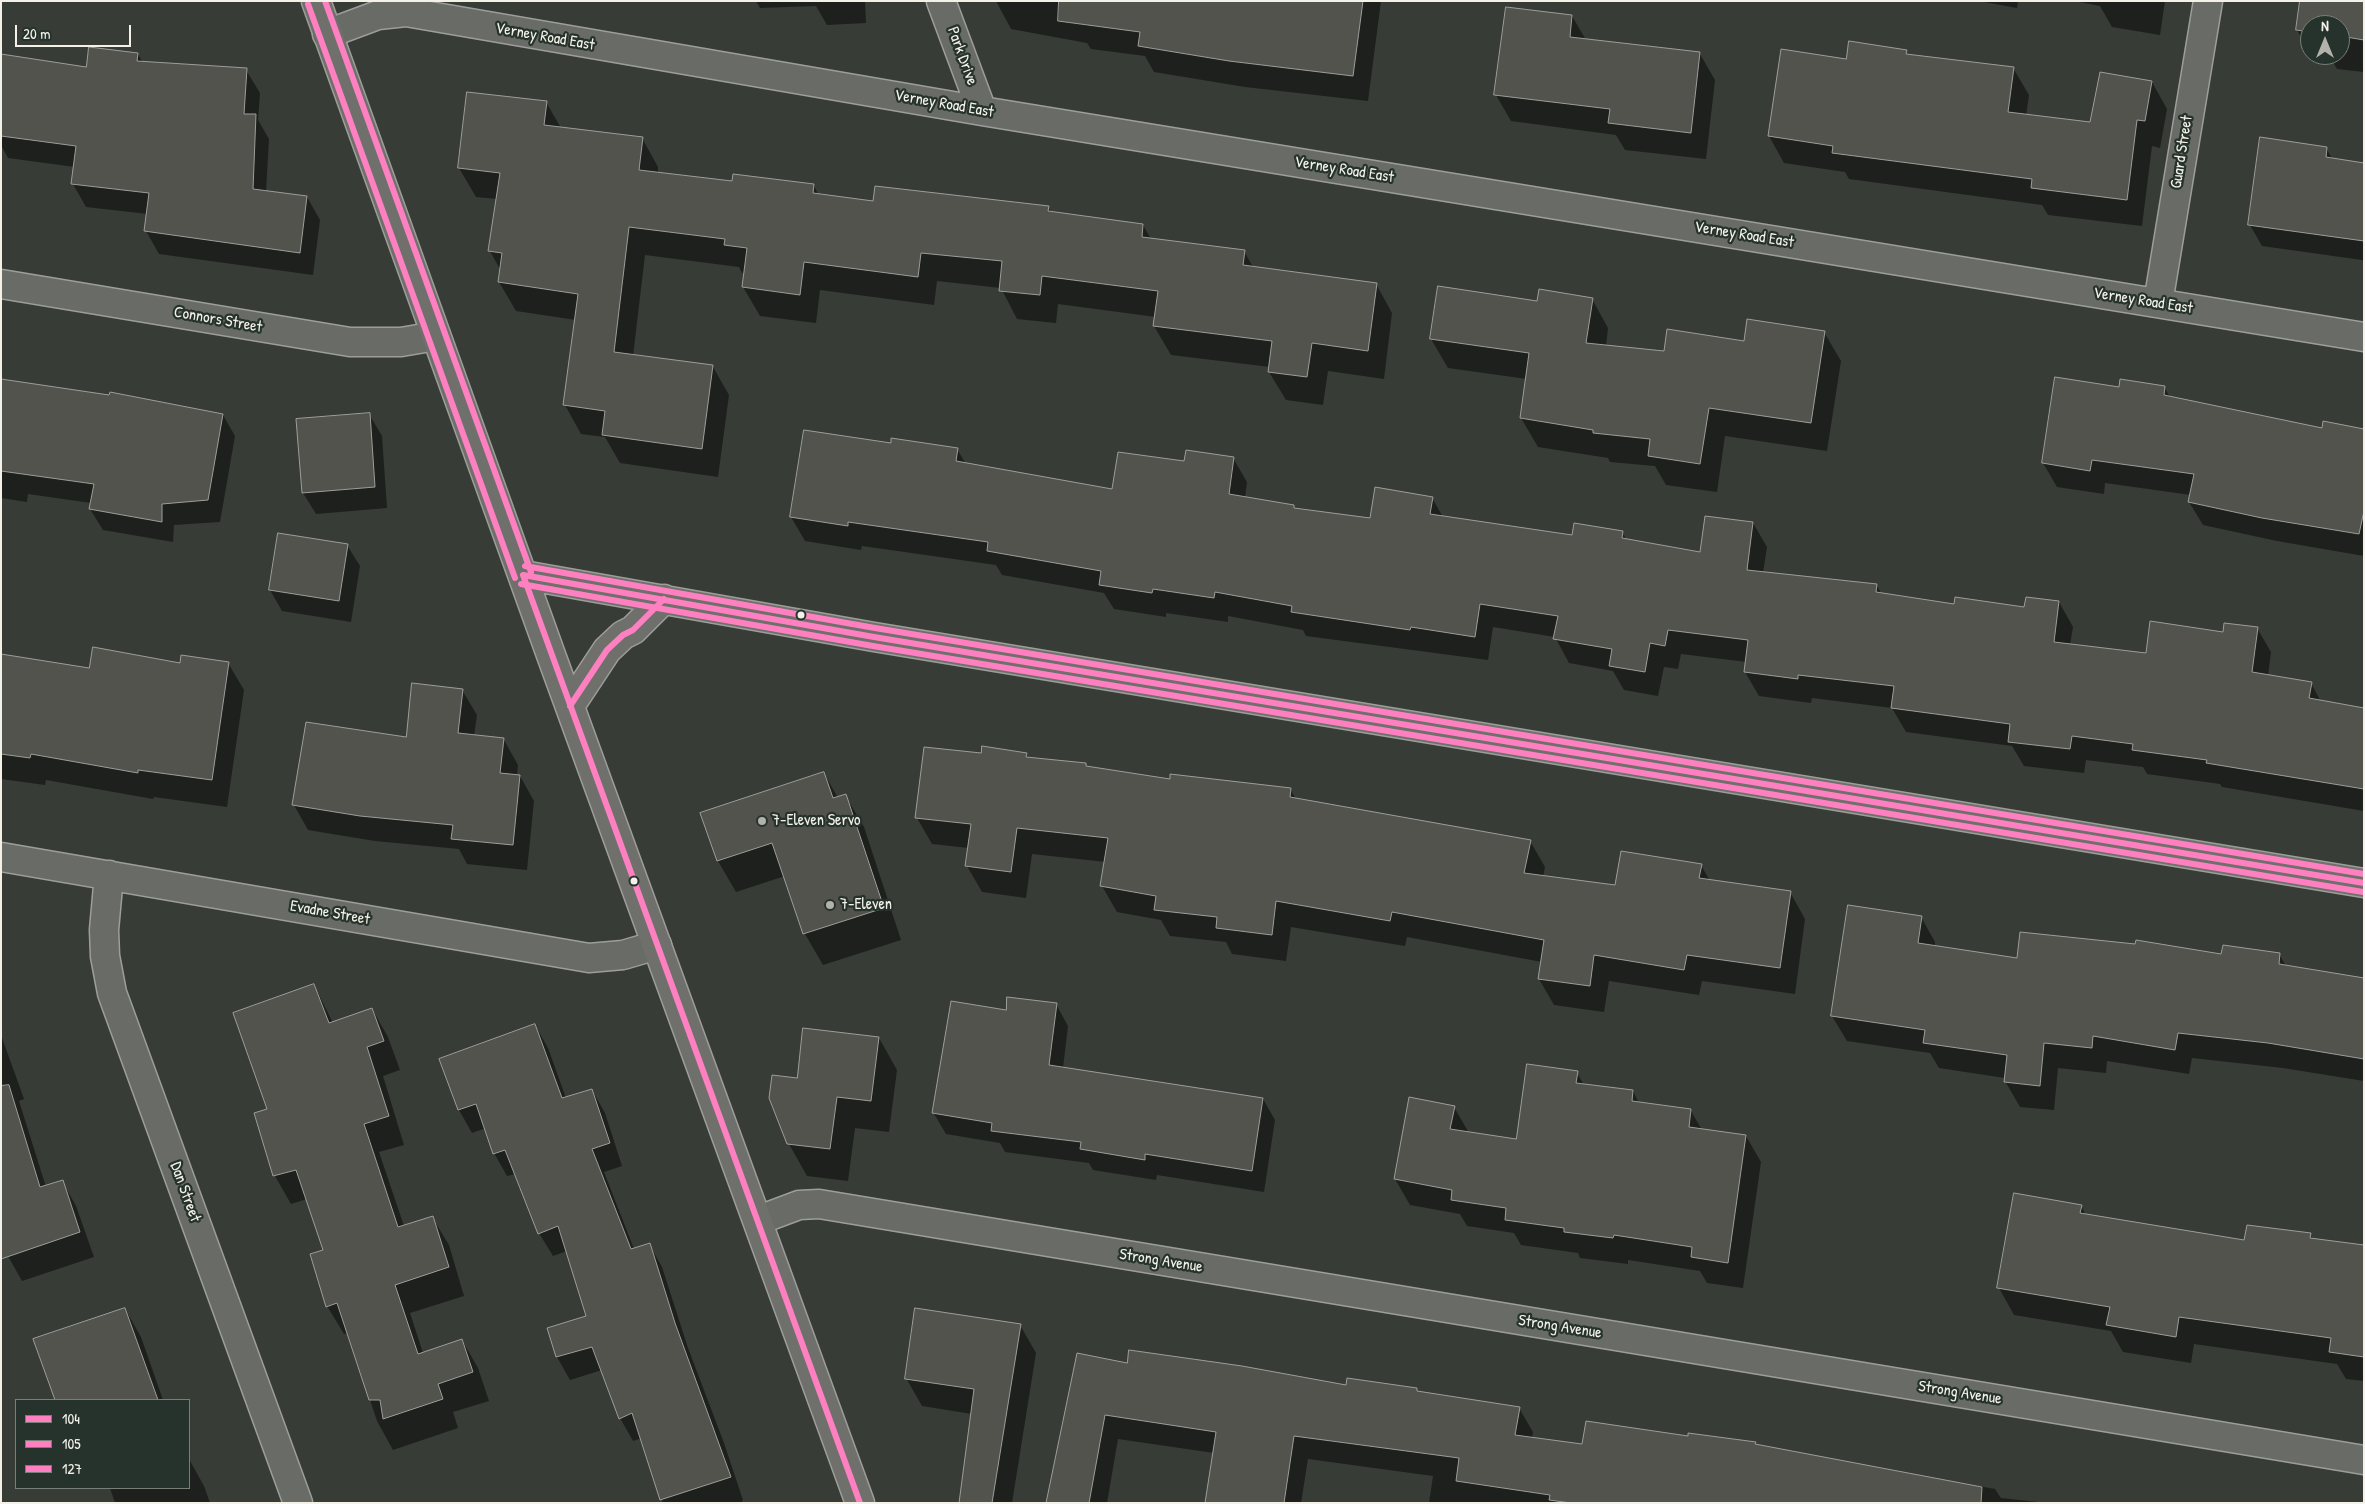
<!DOCTYPE html>
<style>
body{margin:0}
#map{position:relative;width:2365px;height:1504px;overflow:hidden;background:#373c37;font-family:"Patrick Hand",sans-serif}
canvas{display:block}
.frame{position:absolute;inset:0;border:2px solid #f4f1e8;pointer-events:none}
.legend{position:absolute;left:15px;top:1399px;width:175px;height:90px;box-sizing:border-box;background:#26332d;border:1px solid #787f78;margin:0;padding:6px 9px;list-style:none;font-size:15px;color:#f4f1e8}
.legend li{display:flex;align-items:center;gap:10px;height:25px}
.legend b{width:25px;border:1px solid #787f78}
.north{position:absolute;left:2300px;top:15px;width:50px;height:50px;box-sizing:border-box;background:#26332d;border:1px solid #787f78;border-radius:50%;rotate:0deg;font-size:14px;font-weight:700;line-height:20px;text-align:center;color:#f4f1e8}
.north::after{content:'';display:block;margin:auto;width:18px;height:22px;background:#b2b2aa;clip-path:polygon(50% 0,100% 100%,50% 72%,0 100%)}
.scale{position:absolute;left:15px;top:25px;width:116px;height:22px;box-sizing:border-box;border:2px solid #f4f1e8;border-top:0;padding-left:6px;font-size:15px;line-height:18px;white-space:nowrap;color:#f4f1e8;-webkit-text-stroke:4px #26332d;paint-order:stroke}
</style>
<div id="map">
<canvas width="2365" height="1504"></canvas>
<div class="frame"></div>
<ul class="legend">
<li><b style="height:6px;background:#ff80c0"></b>104</li>
<li><b style="height:6px;background:#ff80c0"></b>105</li>
<li><b style="height:6px;background:#ff80c0"></b>127</li>
</ul>
<div class="north">N</div>
<div class="scale">20 m</div>
</div>
<script>
const g = document.querySelector('canvas').getContext('2d');
g.lineJoin = 'round';
function fillPath(path, color) { g.fillStyle = color; g.fill(path, 'evenodd'); }
function strokePath(path, color, width, dash) { g.strokeStyle = color; g.lineWidth = width; g.lineCap = dash ? 'butt' : 'round'; g.setLineDash(dash || []); g.stroke(path); }
function label(font, color, halo, rows, align = 'center') {
  g.font = font + ' "Patrick Hand",sans-serif'; g.lineWidth = 4.5; g.setLineDash([]); g.textBaseline = 'middle'; g.strokeStyle = halo; g.fillStyle = color; for (const [text, x, y, turn = 0] of rows) {
    g.save(); g.translate(x, y); g.rotate((+turn || 0) * Math.PI / 180); g.textAlign = isNaN(turn) ? turn : align; if (halo) g.strokeText(text, 0, 0); g.fillText(text, 0, 0); g.restore();
  }
}
const shadow = new Path2D(`
 M 756,1 L 865,1 L 866,23 L 827,25 L 816,6 L 760,8 Z
 M 996,1 L 1381,1 L 1368,101 L 1245,87 L 1154,72 L 1145,56 L 1091,49 L 1087,43 L 1011,29 Z
 M 1978,1 L 2018,1 L 2017,8 Z
 M 2074,1 L 2165,1 L 2160,35 L 2112,27 L 2100,6 Z
 M 2301,1 L 2364,1 L 2364,72 L 2337,69 L 2329,55 L 2340,55 L 2340,25 L 2310,25 L 2310,52 L 2297,30 Z
 M 1572,16 L 1586,40 L 1700,54 L 1715,80 L 1706,159 L 1625,150 L 1616,135 L 1511,121 L 1496,95 Z
 M 1906,51 L 1908,55 L 2013,68 L 2029,95 L 2026,116 L 2091,124 L 2152,82 L 2167,109 L 2160,148 L 2152,146 L 2142,226 L 2048,215 L 2042,205 L 1849,179 L 1845,172 L 1784,163 L 1769,136 L 1847,61 Z
 M 138,54 L 143,63 L 246,70 L 260,93 L 258,120 L 269,139 L 266,192 L 307,197 L 320,220 L 313,275 L 159,254 L 146,231 L 148,214 L 86,207 L 73,184 L 75,167 L 8,158 L 1,145 L 1,55 L 88,68 Z
 M 546,102 L 561,128 L 642,138 L 658,167 L 658,174 L 734,183 L 814,186 L 819,196 L 874,203 L 1048,207 L 1051,212 L 1143,225 L 1151,239 L 1244,251 L 1253,267 L 1376,284 L 1392,313 L 1384,379 L 1328,371 L 1323,405 L 1286,400 L 1269,372 L 1270,367 L 1171,355 L 1154,326 L 1156,317 L 1058,304 L 1056,323 L 1017,319 L 1001,288 L 937,281 L 934,305 L 820,290 L 816,323 L 760,316 L 743,287 L 745,274 L 742,273 L 739,267 L 645,255 L 633,356 L 713,367 L 729,395 L 718,477 L 620,463 L 605,437 L 581,434 L 565,405 L 576,320 L 516,311 L 499,282 L 501,271 L 490,251 L 497,199 L 476,197 L 459,168 Z
 M 2326,148 L 2333,160 L 2364,164 L 2364,262 L 2362,260 L 2262,246 L 2250,225 Z
 M 1592,299 L 1608,328 L 1606,346 L 1665,352 L 1824,332 L 1841,361 L 1827,451 L 1725,436 L 1717,492 L 1666,485 L 1655,466 L 1610,462 L 1608,458 L 1538,447 L 1521,418 L 1527,379 L 1448,368 L 1431,339 L 1538,302 Z
 M 1,379 L 223,415 L 235,436 L 220,522 L 174,525 L 173,542 L 103,530 L 90,509 L 91,503 L 28,494 L 27,502 L 1,498 Z
 M 2164,387 L 2170,397 L 2323,429 L 2364,430 L 2364,556 L 2277,541 L 2203,525 L 2189,502 L 2191,495 L 2105,483 L 2104,494 L 2057,487 L 2043,463 L 2120,389 Z
 M 369,414 L 382,436 L 387,508 L 316,514 L 303,493 Z
 M 892,445 L 957,449 L 966,464 L 1113,491 L 1185,463 L 1233,458 L 1247,482 L 1245,498 L 1294,506 L 1296,510 L 1371,519 L 1432,498 L 1443,517 L 1573,537 L 1622,532 L 1627,541 L 1701,554 L 1753,523 L 1767,547 L 1763,573 L 1877,586 L 1882,595 L 1956,605 L 2025,608 L 2059,602 L 2073,627 L 2070,645 L 2147,655 L 2224,634 L 2257,628 L 2271,652 L 2268,676 L 2311,683 L 2321,702 L 2364,709 L 2364,811 L 2222,787 L 2220,784 L 2147,774 L 2143,767 L 2086,760 L 2084,773 L 2024,766 L 2012,746 L 1906,732 L 1892,708 L 1812,698 L 1811,703 L 1759,696 L 1745,672 L 1747,662 L 1681,654 L 1678,669 L 1664,667 L 1658,696 L 1624,690 L 1613,671 L 1569,663 L 1555,637 L 1493,627 L 1488,660 L 1306,636 L 1303,630 L 1228,616 L 1228,622 L 1166,613 L 1166,617 L 1114,609 L 1104,593 L 1002,575 L 996,565 L 862,546 L 861,550 L 805,541 L 791,517 Z
 M 347,545 L 360,566 L 351,622 L 282,611 L 270,590 Z
 M 1,655 L 90,669 L 228,663 L 244,690 L 227,807 L 154,797 L 153,799 L 46,780 L 45,785 L 1,779 Z
 M 462,690 L 477,715 L 474,736 L 504,740 L 518,765 L 517,776 L 520,776 L 534,801 L 527,870 L 467,864 L 459,849 L 375,841 L 308,830 L 294,805 L 407,738 Z
 M 982,754 L 1026,754 L 1029,758 L 1085,764 L 1087,767 L 1171,781 L 1290,789 L 1296,799 L 1530,841 L 1545,867 L 1543,877 L 1616,887 L 1701,865 L 1710,881 L 1790,892 L 1805,919 L 1795,994 L 1702,981 L 1699,995 L 1609,981 L 1604,1012 L 1554,1005 L 1539,979 L 1542,962 L 1407,937 L 1405,946 L 1291,927 L 1286,961 L 1232,954 L 1226,942 L 1170,936 L 1161,920 L 1117,912 L 1102,886 L 1106,862 L 1032,854 L 1026,898 L 982,892 L 967,866 L 969,848 L 932,844 L 917,818 Z
 M 824,773 L 838,798 L 845,795 L 864,827 L 901,940 L 823,965 L 805,934 L 785,876 L 736,892 L 718,861 L 702,814 Z
 M 1921,917 L 1935,942 L 1935,947 L 2018,960 L 2279,954 L 2286,966 L 2364,979 L 2364,1081 L 2283,1068 L 2192,1058 L 2189,1074 L 2107,1061 L 2106,1073 L 2058,1068 L 2054,1110 L 2020,1107 L 2005,1081 L 2005,1078 L 1939,1068 L 1930,1053 L 1847,1041 L 1832,1016 Z
 M 314,985 L 333,1023 L 372,1009 L 388,1037 L 400,1070 L 383,1076 L 404,1145 L 379,1152 L 404,1226 L 432,1217 L 449,1245 L 464,1296 L 410,1313 L 423,1353 L 462,1340 L 478,1368 L 489,1401 L 453,1412 L 458,1428 L 393,1450 L 377,1421 L 348,1333 L 344,1334 L 327,1306 L 324,1251 L 307,1199 L 291,1204 L 275,1176 L 255,1113 L 268,1110 Z
 M 1056,1004 L 1068,1026 L 1063,1068 L 1263,1099 L 1275,1120 L 1264,1192 L 1157,1175 L 1156,1180 L 1093,1170 L 1089,1163 L 1005,1152 L 1000,1143 L 946,1134 L 933,1112 L 1007,1011 Z
 M 535,1025 L 548,1048 L 566,1098 L 592,1090 L 605,1113 L 622,1166 L 604,1172 L 634,1249 L 649,1244 L 662,1267 L 688,1348 L 724,1443 L 743,1500 L 741,1503 L 663,1503 L 642,1438 L 633,1441 L 620,1418 L 602,1370 L 570,1380 L 557,1357 L 548,1329 L 588,1317 L 567,1251 L 553,1256 L 539,1233 L 516,1174 L 507,1176 L 494,1153 L 486,1128 L 472,1133 L 459,1110 Z
 M 1,1035 L 24,1099 L 19,1101 L 46,1187 L 62,1181 L 76,1206 L 94,1257 L 22,1281 L 8,1256 L 1,1238 Z
 M 879,1038 L 897,1070 L 889,1132 L 855,1128 L 848,1181 L 807,1176 L 789,1144 L 798,1079 Z
 M 1577,1073 L 1584,1085 L 1633,1091 L 1639,1103 L 1691,1111 L 1702,1130 L 1746,1136 L 1761,1162 L 1743,1288 L 1707,1283 L 1700,1271 L 1628,1260 L 1628,1264 L 1580,1258 L 1578,1253 L 1521,1245 L 1514,1233 L 1467,1226 L 1460,1214 L 1410,1205 L 1395,1179 L 1454,1107 L 1469,1133 L 1517,1140 Z
 M 2081,1206 L 2086,1215 L 2246,1242 L 2310,1234 L 2313,1240 L 2364,1247 L 2364,1381 L 2346,1379 L 2337,1364 L 2194,1344 L 2191,1363 L 2123,1352 L 2111,1331 L 2014,1315 L 1999,1288 Z
 M 125,1309 L 141,1337 L 163,1400 L 56,1400 L 35,1340 Z
 M 1020,1325 L 1036,1353 L 1012,1503 L 960,1503 L 972,1414 L 922,1406 L 906,1378 Z
 M 1128,1364 L 1347,1387 L 1417,1389 L 1419,1393 L 1519,1408 L 1533,1432 L 1532,1438 L 1583,1445 L 1689,1437 L 1755,1443 L 1757,1446 L 1882,1503 L 1429,1503 L 1433,1476 L 1308,1459 L 1301,1503 L 1206,1503 L 1214,1453 L 1118,1439 L 1107,1503 L 1047,1503 Z
 M 189,1459 L 204,1486 L 210,1503 L 115,1503 L 110,1488 L 189,1488 Z
 M 1929,1477 L 1995,1489 L 2001,1498 L 2048,1503 L 1924,1503 Z`);
const building = new Path2D(`
 M 1059,1 L 1363,1 L 1353,76 L 1229,61 L 1138,46 L 1140,32 L 1058,21 Z
 M 2300,1 L 2364,1 L 2364,40 L 2340,36 L 2340,25 L 2310,25 L 2310,32 L 2296,30 Z
 M 1506,7 L 1572,15 L 1570,37 L 1700,52 L 1691,133 L 1608,123 L 1610,109 L 1494,95 Z
 M 1849,41 L 1907,50 L 1906,54 L 2014,67 L 2008,112 L 2090,122 L 2100,72 L 2152,81 L 2145,121 L 2137,120 L 2127,200 L 2031,188 L 2032,179 L 1832,153 L 1833,146 L 1768,136 L 1781,49 L 1846,59 Z
 M 89,47 L 138,53 L 137,61 L 247,68 L 244,114 L 256,114 L 253,189 L 307,196 L 300,253 L 144,231 L 149,193 L 71,184 L 76,146 L 1,136 L 1,54 L 86,67 Z
 M 467,92 L 547,101 L 544,125 L 643,137 L 639,170 L 732,181 L 733,174 L 814,184 L 813,193 L 873,201 L 875,186 L 1049,206 L 1048,211 L 1143,224 L 1142,237 L 1245,250 L 1243,265 L 1377,283 L 1368,351 L 1312,343 L 1307,377 L 1268,372 L 1272,341 L 1153,326 L 1158,291 L 1042,276 L 1040,295 L 999,291 L 1002,261 L 921,253 L 918,277 L 804,262 L 800,295 L 742,287 L 747,248 L 724,245 L 725,239 L 629,227 L 614,352 L 713,365 L 702,449 L 602,435 L 605,411 L 563,405 L 578,294 L 498,282 L 502,253 L 488,251 L 500,173 L 458,168 Z
 M 2260,137 L 2327,147 L 2326,157 L 2364,163 L 2364,241 L 2248,225 Z
 M 1438,286 L 1537,301 L 1539,289 L 1593,298 L 1586,343 L 1664,351 L 1667,329 L 1744,341 L 1747,319 L 1825,331 L 1811,423 L 1709,408 L 1700,464 L 1648,456 L 1650,439 L 1593,433 L 1593,430 L 1520,418 L 1529,353 L 1430,339 Z
 M 2055,377 L 2119,387 L 2120,379 L 2165,386 L 2164,395 L 2322,428 L 2323,421 L 2364,429 L 2364,511 L 2359,534 L 2262,518 L 2188,502 L 2194,474 L 2092,460 L 2090,471 L 2042,463 Z
 M 1,379 L 109,395 L 110,392 L 223,414 L 208,500 L 162,504 L 162,522 L 89,509 L 94,484 L 1,471 Z
 M 370,413 L 375,487 L 302,493 L 296,419 Z
 M 804,430 L 891,443 L 891,438 L 958,448 L 956,461 L 1112,489 L 1118,452 L 1184,461 L 1186,450 L 1234,457 L 1229,494 L 1294,505 L 1294,508 L 1370,518 L 1375,487 L 1433,497 L 1430,514 L 1572,535 L 1574,523 L 1623,531 L 1622,538 L 1700,552 L 1705,516 L 1753,522 L 1747,570 L 1877,584 L 1876,592 L 1954,604 L 1955,597 L 2024,607 L 2026,597 L 2059,601 L 2054,642 L 2146,653 L 2150,621 L 2223,632 L 2224,623 L 2258,627 L 2252,672 L 2312,682 L 2309,698 L 2364,708 L 2364,789 L 2206,763 L 2207,760 L 2132,750 L 2133,744 L 2072,736 L 2070,749 L 2008,742 L 2010,724 L 1891,708 L 1894,686 L 1798,675 L 1798,679 L 1744,672 L 1748,640 L 1668,630 L 1665,646 L 1650,643 L 1645,672 L 1609,666 L 1612,649 L 1553,639 L 1558,616 L 1480,604 L 1475,637 L 1411,627 L 1410,630 L 1291,612 L 1292,606 L 1215,592 L 1214,598 L 1153,589 L 1152,593 L 1099,585 L 1101,571 L 987,551 L 988,542 L 848,522 L 848,526 L 790,517 Z
 M 278,533 L 348,544 L 339,601 L 269,590 Z
 M 93,647 L 180,663 L 181,655 L 229,662 L 212,780 L 138,770 L 138,773 L 31,754 L 30,758 L 1,754 L 1,654 L 89,668 Z
 M 412,683 L 463,689 L 458,733 L 504,738 L 500,773 L 520,775 L 513,845 L 451,839 L 453,825 L 360,816 L 292,805 L 306,722 L 406,737 Z
 M 982,746 L 1027,753 L 1026,757 L 1086,763 L 1086,766 L 1170,779 L 1170,774 L 1291,788 L 1290,797 L 1531,840 L 1524,873 L 1615,885 L 1621,851 L 1702,864 L 1699,878 L 1791,891 L 1780,968 L 1687,955 L 1684,970 L 1594,955 L 1590,986 L 1538,979 L 1544,940 L 1392,912 L 1390,921 L 1276,901 L 1272,935 L 1216,928 L 1217,917 L 1154,910 L 1156,896 L 1100,886 L 1108,838 L 1017,828 L 1011,872 L 965,866 L 971,824 L 915,818 L 924,747 L 981,753 Z
 M 824,772 L 833,798 L 846,794 L 884,908 L 803,934 L 772,843 L 717,861 L 700,813 Z
 M 1848,905 L 1922,916 L 1918,943 L 2017,958 L 2020,932 L 2135,944 L 2136,940 L 2221,954 L 2223,945 L 2280,953 L 2279,964 L 2364,978 L 2364,1059 L 2268,1043 L 2178,1033 L 2175,1050 L 2093,1036 L 2092,1048 L 2044,1043 L 2040,1086 L 2004,1082 L 2007,1055 L 1923,1043 L 1925,1030 L 1831,1016 Z
 M 314,984 L 329,1023 L 372,1008 L 384,1041 L 367,1047 L 389,1116 L 364,1124 L 398,1227 L 433,1216 L 449,1267 L 395,1285 L 418,1354 L 462,1339 L 473,1372 L 438,1384 L 443,1399 L 383,1419 L 380,1400 L 369,1400 L 337,1303 L 326,1307 L 310,1254 L 323,1250 L 296,1170 L 273,1176 L 254,1113 L 267,1109 L 233,1013 Z
 M 1007,997 L 1057,1003 L 1049,1065 L 1263,1098 L 1252,1171 L 1145,1154 L 1145,1160 L 1080,1149 L 1081,1142 L 991,1131 L 992,1123 L 932,1113 L 951,1001 L 1006,1010 Z
 M 535,1024 L 562,1098 L 592,1089 L 610,1143 L 592,1149 L 631,1249 L 650,1243 L 675,1323 L 731,1477 L 660,1500 L 632,1413 L 619,1419 L 592,1347 L 556,1357 L 547,1328 L 586,1316 L 558,1226 L 538,1234 L 505,1150 L 493,1154 L 476,1104 L 458,1110 L 439,1059 Z
 M 803,1028 L 879,1037 L 871,1101 L 837,1097 L 830,1149 L 787,1144 L 769,1098 L 772,1075 L 797,1078 Z
 M 1527,1064 L 1578,1071 L 1576,1083 L 1633,1090 L 1632,1101 L 1691,1109 L 1689,1127 L 1746,1135 L 1728,1263 L 1691,1257 L 1692,1247 L 1614,1235 L 1613,1238 L 1564,1232 L 1564,1228 L 1505,1220 L 1506,1208 L 1451,1200 L 1452,1190 L 1394,1179 L 1409,1097 L 1455,1106 L 1450,1129 L 1516,1139 Z
 M 9,1085 L 40,1187 L 63,1180 L 80,1232 L 1,1259 L 1,1086 Z
 M 2014,1193 L 2082,1205 L 2080,1213 L 2244,1240 L 2247,1225 L 2311,1233 L 2310,1238 L 2364,1245 L 2364,1357 L 2329,1352 L 2331,1338 L 2179,1317 L 2176,1337 L 2106,1325 L 2110,1307 L 1997,1288 Z
 M 125,1308 L 158,1400 L 55,1400 L 33,1339 Z
 M 915,1308 L 1021,1324 L 992,1503 L 959,1503 L 974,1389 L 905,1379 Z
 M 1129,1350 L 1242,1366 L 1346,1385 L 1347,1378 L 1417,1388 L 1417,1391 L 1520,1407 L 1515,1435 L 1582,1444 L 1586,1421 L 1688,1436 L 1688,1433 L 1756,1442 L 1755,1444 L 1982,1487 L 1981,1503 L 1571,1503 L 1549,1500 L 1550,1495 L 1456,1481 L 1459,1458 L 1294,1436 L 1284,1503 L 1205,1503 L 1216,1432 L 1105,1415 L 1089,1503 L 1046,1503 L 1077,1353 L 1127,1363 Z`);
const minor = new Path2D(`
 M 941,1 L 982,111
 M 327,34 L 378,15 L 406,12 L 982,111 L 2364,337
 M 1,284 L 350,342 L 401,342 L 436,336
 M 2158,303 L 2208,1
 M 1,857 L 589,958 L 623,955 L 657,945
 M 109,875 L 104,930 L 105,956 L 112,993 L 298,1503
 M 759,1220 L 799,1205 L 819,1204 L 2364,1460`);
const major = new Path2D(`
 M 316,1 L 551,655 L 860,1503
 M 523,575 L 874,637 L 2364,883
 M 570,706 L 607,650 L 623,635 L 633,630 L 664,599`);
const bus1 = new Path2D(`
 M 523,575 L 874,637 L 2364,883
 M 523,575 L 860,1503
 M 570,706 L 607,650 L 623,635 L 633,630 L 664,599`);
const bus2 = new Path2D(`
 M 308,4 L 515,578
 M 521,584 L 873,646 L 2363,892`);
const bus3 = new Path2D(`
 M 325,1 L 531,572
 M 525,566 L 875,628 L 2364,874`);
const markers = [
 [801,615,4.5,"#f4f1e8"],
 [762,821,5,"#b2b2aa"],
 [634,881,4.5,"#f4f1e8"],
 [830,905,5,"#b2b2aa"]
];
const streetNames = [
 ["Verney Road East",545,37,10],
 ["Park Drive",962,56,70],
 ["Verney Road East",944,104,10],
 ["Guard Street",2182,152,-81],
 ["Verney Road East",1344,170,9],
 ["Verney Road East",1744,235,9],
 ["Verney Road East",2143,301,9],
 ["Connors Street",218,320,10],
 ["Evadne Street",330,913,10],
 ["Dan Street",185,1192,70],
 ["Strong Avenue",1161,1261,9],
 ["Strong Avenue",1560,1327,9],
 ["Strong Avenue",1960,1393,9]
];
const poiNames = [
 ["7-Eleven Servo",772,821],
 ["7-Eleven",840,905]
];
fillPath(shadow, '#0007');
fillPath(building, '#52534d');
strokePath(building, '#9d9e9b', 1);
strokePath(minor, '#9d9e9b', 31);
strokePath(major, '#9d9e9b', 31);
strokePath(minor, '#686b66', 28);
strokePath(major, '#6f706b', 28);
strokePath(bus1, '#ff80c0', 6);
strokePath(bus2, '#ff80c0', 6);
strokePath(bus3, '#ff80c0', 6);
for (const [x, y, r, color] of markers) { const dot = new Path2D(); dot.arc(x, y, r, 0, 2 * Math.PI); g.fillStyle = color; g.fill(dot); strokePath(dot, '#26332d', 2); }
label('16px', '#f4f1e8', '#26332d', streetNames);
label('16px', '#f4f1e8', '#26332d', poiNames, 'left');
</script>
